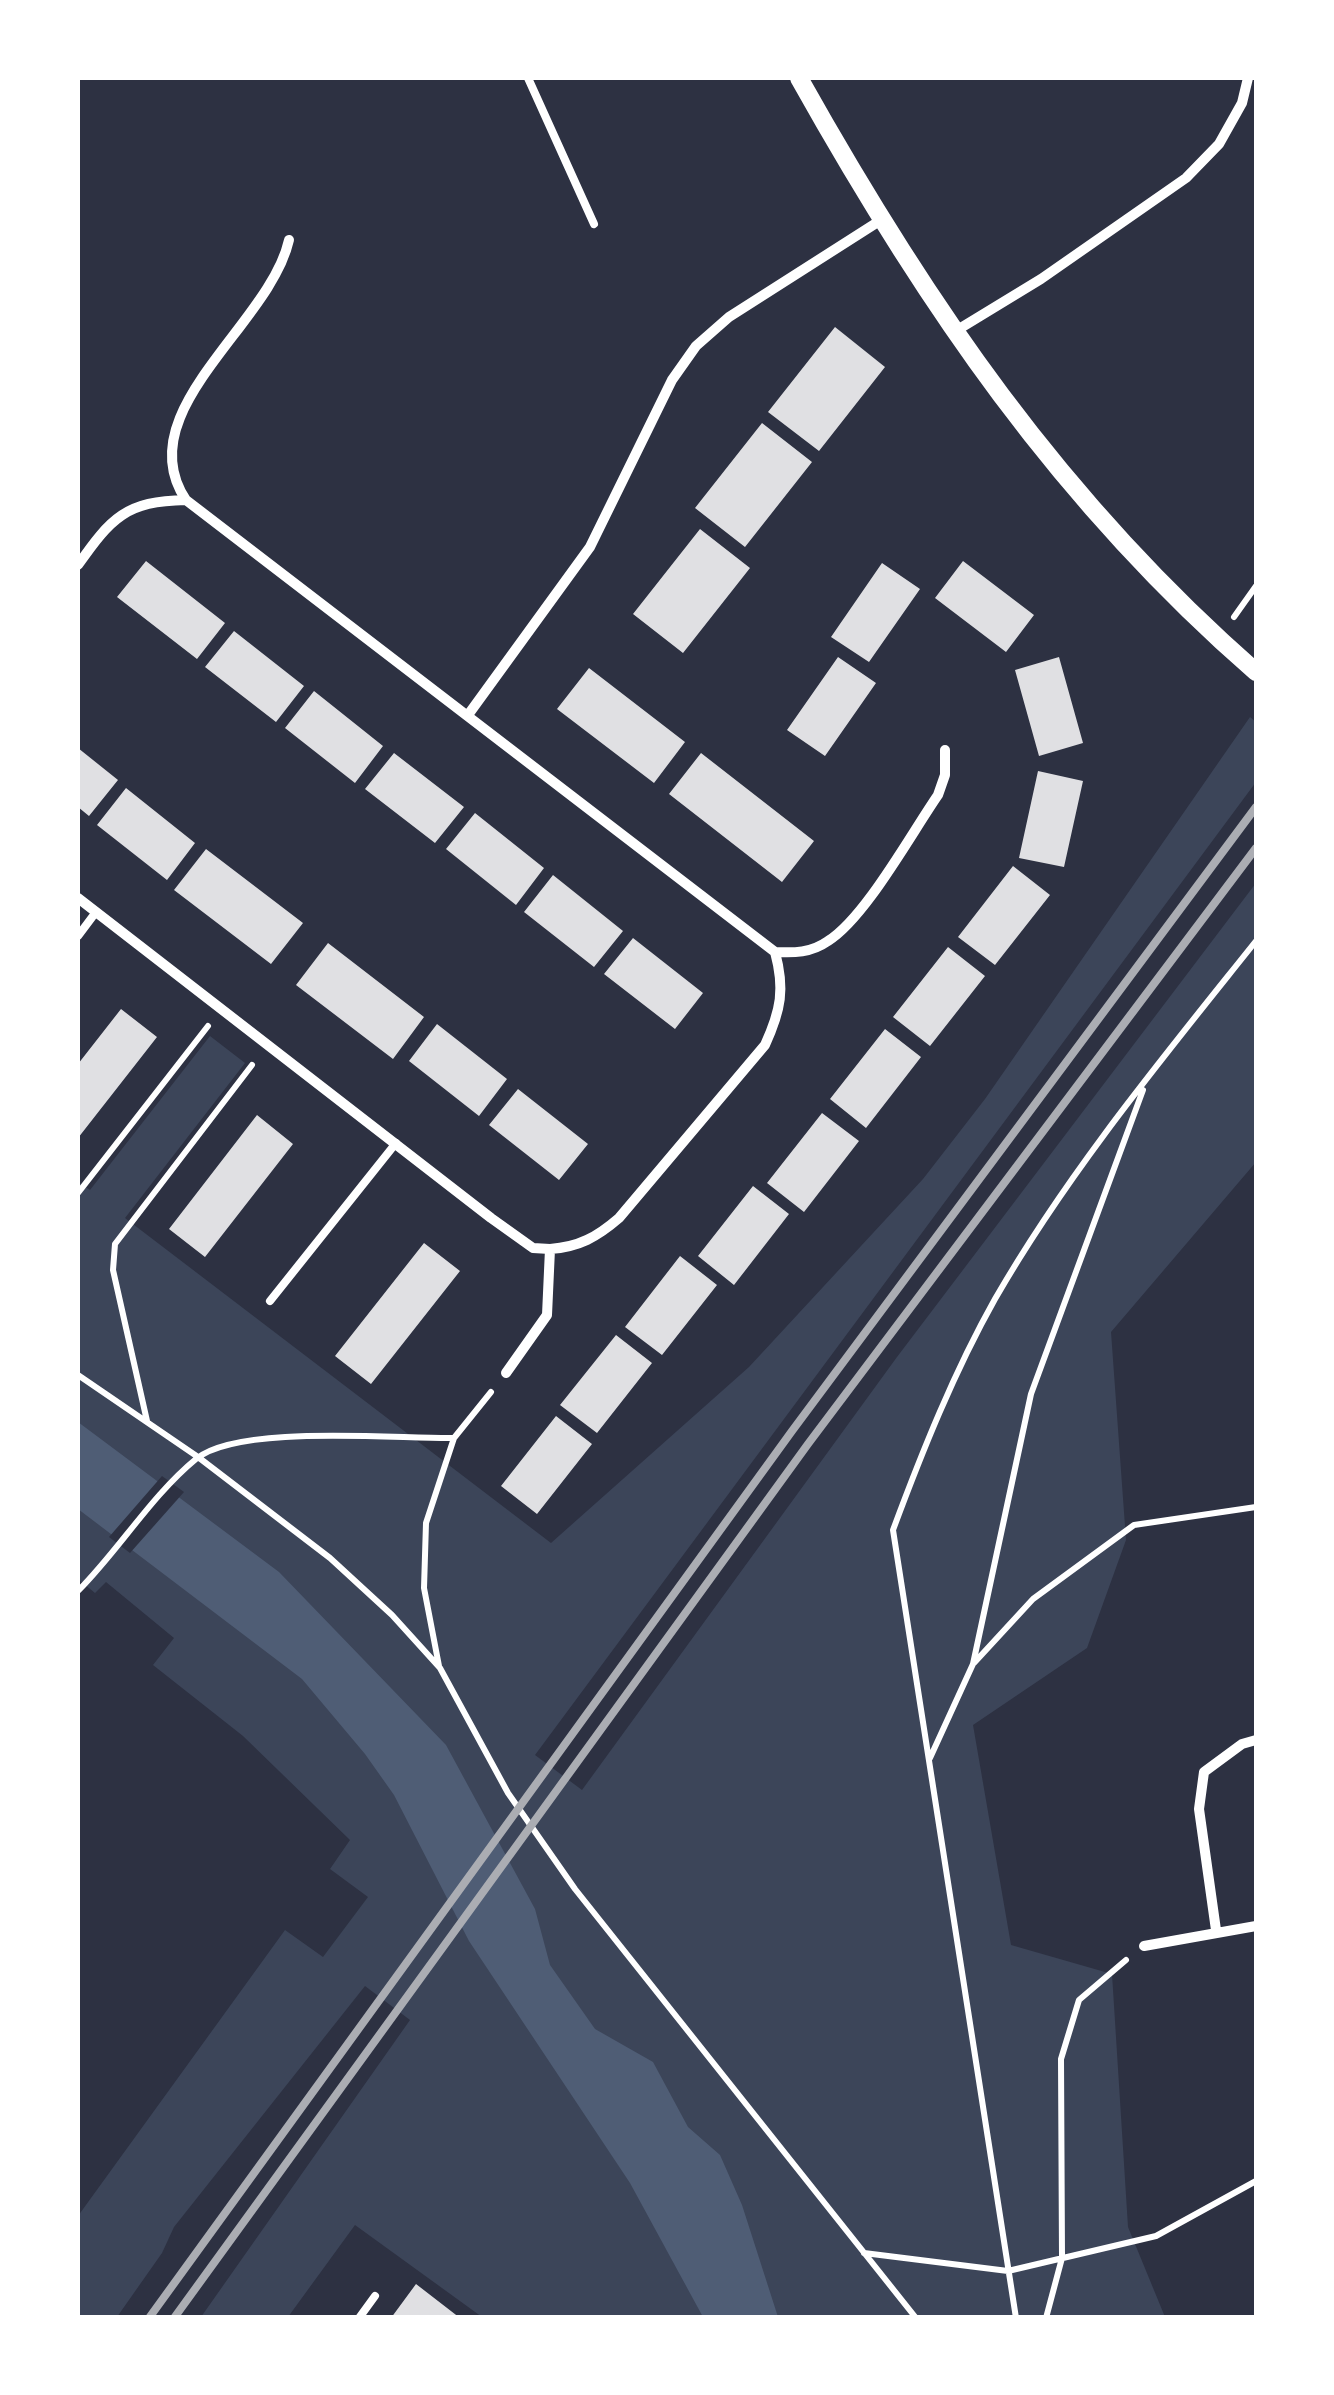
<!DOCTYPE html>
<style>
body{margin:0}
#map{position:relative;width:1334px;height:2395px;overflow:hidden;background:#2d3142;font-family:"PT Sans",sans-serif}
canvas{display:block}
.frame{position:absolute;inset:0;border:80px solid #fff;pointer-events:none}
</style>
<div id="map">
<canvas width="1334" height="2395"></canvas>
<div class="frame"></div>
</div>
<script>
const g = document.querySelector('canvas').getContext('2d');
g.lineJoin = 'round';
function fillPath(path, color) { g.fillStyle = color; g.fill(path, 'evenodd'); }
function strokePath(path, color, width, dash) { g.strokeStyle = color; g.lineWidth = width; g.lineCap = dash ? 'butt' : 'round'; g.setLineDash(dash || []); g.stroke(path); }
const green = new Path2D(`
 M 1250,717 L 1256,722 L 1256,782 L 535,1755 L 582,1790 L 897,1357 L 1256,883 L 1256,1162 L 1111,1332 L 1126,1540 L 1087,1648 L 973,1725 L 1011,1945 L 1112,1974 L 1128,2227 L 1165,2317 L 482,2317 L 355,2225 L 288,2317 L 201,2317 L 410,2020 L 365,1986 L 174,2227 L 162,2253 L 117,2317 L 78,2317 L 78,2216 L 285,1930 L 323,1957 L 368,1897 L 330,1869 L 350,1840 L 243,1736 L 153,1665 L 174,1638 L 106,1582 L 95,1593 L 78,1579 L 78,1182 L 90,1190 L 210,1036 L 245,1063 L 125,1218 L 551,1543 L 749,1367 L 923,1179 L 985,1099 Z`);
const water = new Path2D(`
 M 78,1422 L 279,1572 L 446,1745 L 535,1909 L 550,1965 L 595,2029 L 653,2062 L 688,2127 L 720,2155 L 742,2205 L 778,2317 L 703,2317 L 630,2183 L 469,1941 L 394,1795 L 365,1754 L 302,1679 L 78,1509 Z`);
const pier = new Path2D(`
 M 162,1476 L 184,1492 L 130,1553 L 109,1537 Z`);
const building = new Path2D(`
 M 835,327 L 885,367 L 819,451 L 768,412 Z
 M 762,423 L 812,462 L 745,547 L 695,508 Z
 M 700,529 L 750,568 L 683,653 L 633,614 Z
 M 146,561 L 225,623 L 197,659 L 117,597 Z
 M 963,561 L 1034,615 L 1006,652 L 935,598 Z
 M 882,563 L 920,589 L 869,662 L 831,637 Z
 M 234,631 L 304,686 L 276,722 L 205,667 Z
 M 838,657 L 876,683 L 825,756 L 787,730 Z
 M 1059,657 L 1083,743 L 1039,756 L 1015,670 Z
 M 589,668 L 685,742 L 654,783 L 557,709 Z
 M 314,691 L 383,746 L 355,783 L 285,728 Z
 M 78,748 L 118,780 L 89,816 L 78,807 Z
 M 394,753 L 464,807 L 435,843 L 365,789 Z
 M 701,753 L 814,841 L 782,882 L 669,794 Z
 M 1038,771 L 1083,781 L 1064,867 L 1019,858 Z
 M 126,788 L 195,843 L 167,880 L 97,825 Z
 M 475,813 L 544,868 L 516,905 L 446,849 Z
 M 206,849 L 303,923 L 271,964 L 174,890 Z
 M 1013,866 L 1050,895 L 995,965 L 958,937 Z
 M 553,875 L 623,931 L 594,967 L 524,912 Z
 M 633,938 L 703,993 L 675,1029 L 604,974 Z
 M 328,943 L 424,1017 L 393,1059 L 296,985 Z
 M 948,947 L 985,976 L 930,1046 L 893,1017 Z
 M 121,1009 L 157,1037 L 78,1138 L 78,1064 Z
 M 437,1024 L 507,1079 L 479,1116 L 409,1061 Z
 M 885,1029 L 921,1057 L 866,1128 L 830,1099 Z
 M 518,1089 L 588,1144 L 559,1180 L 489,1125 Z
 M 822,1113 L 859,1141 L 804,1212 L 767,1183 Z
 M 257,1115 L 293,1144 L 205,1257 L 169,1229 Z
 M 753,1186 L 789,1214 L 734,1285 L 698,1256 Z
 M 424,1243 L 460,1271 L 371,1384 L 335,1356 Z
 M 680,1256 L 717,1285 L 662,1355 L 625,1327 Z
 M 616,1335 L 652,1363 L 597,1433 L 560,1405 Z
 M 556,1416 L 592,1444 L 537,1514 L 501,1486 Z
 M 416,2284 L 460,2318 L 391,2318 Z`);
const path = new Path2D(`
 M 1234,617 L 1256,586
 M 78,1193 L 208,1026
 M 78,1375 L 198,1457 L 330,1558 L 392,1615 L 440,1668 L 508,1793 L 575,1889 L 916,2318
 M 147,1421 L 113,1270 L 115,1244 L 252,1065
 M 78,1591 C 119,1550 151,1496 196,1459 C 238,1424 395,1439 454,1438 L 491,1392
 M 974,1663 L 1033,1599 L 1134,1525 L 1256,1507
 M 439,1666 L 424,1588 L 426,1523 L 454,1438
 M 930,1758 L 973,1664 L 1031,1394 L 1143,1090
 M 864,2253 L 1008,2271 L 1156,2236 L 1256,2181
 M 1016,2318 L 893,1530 C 922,1452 954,1372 995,1299 C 1068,1172 1165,1055 1256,941
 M 1046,2318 L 1062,2258 L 1061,2059 L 1079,2000 L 1126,1960`);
const service = new Path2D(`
 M 528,78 L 594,224
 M 78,936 L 96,912
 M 270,1301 L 396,1143
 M 359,2318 L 375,2296`);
const minor = new Path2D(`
 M 954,332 L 1041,279 L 1186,178 L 1219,144 L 1242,103 L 1248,78
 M 186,500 L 775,952
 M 78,565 C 111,518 126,501 186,500 C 127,412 270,325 289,240
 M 468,715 L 590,547 L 672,380 L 696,346 L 729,317 L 881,220
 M 78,898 L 491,1218 L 533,1248 L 550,1249
 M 506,1373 L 547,1315 L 550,1249 C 579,1247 597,1237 619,1218 L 765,1045 C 781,1010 785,989 775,952 C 794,953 811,953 828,941 C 865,918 911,834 938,795 L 945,775 L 945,750
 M 1216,1930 L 1199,1809 L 1204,1772 L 1242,1744 L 1256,1740
 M 1144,1946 L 1256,1926`);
const tertiary = new Path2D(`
 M 799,78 C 925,303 1060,501 1256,672`);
const rail = new Path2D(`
 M 149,2318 L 792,1431 L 1256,807
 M 174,2318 L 808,1444 L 1256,848`);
fillPath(green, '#3c4559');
fillPath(water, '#4f5d75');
fillPath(pier, '#2d3142');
fillPath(building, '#e0e0e3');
strokePath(path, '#fff', 6);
strokePath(service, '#fff', 8);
strokePath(minor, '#fff', 10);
strokePath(tertiary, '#fff', 18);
strokePath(rail, '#abadb3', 8);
</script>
